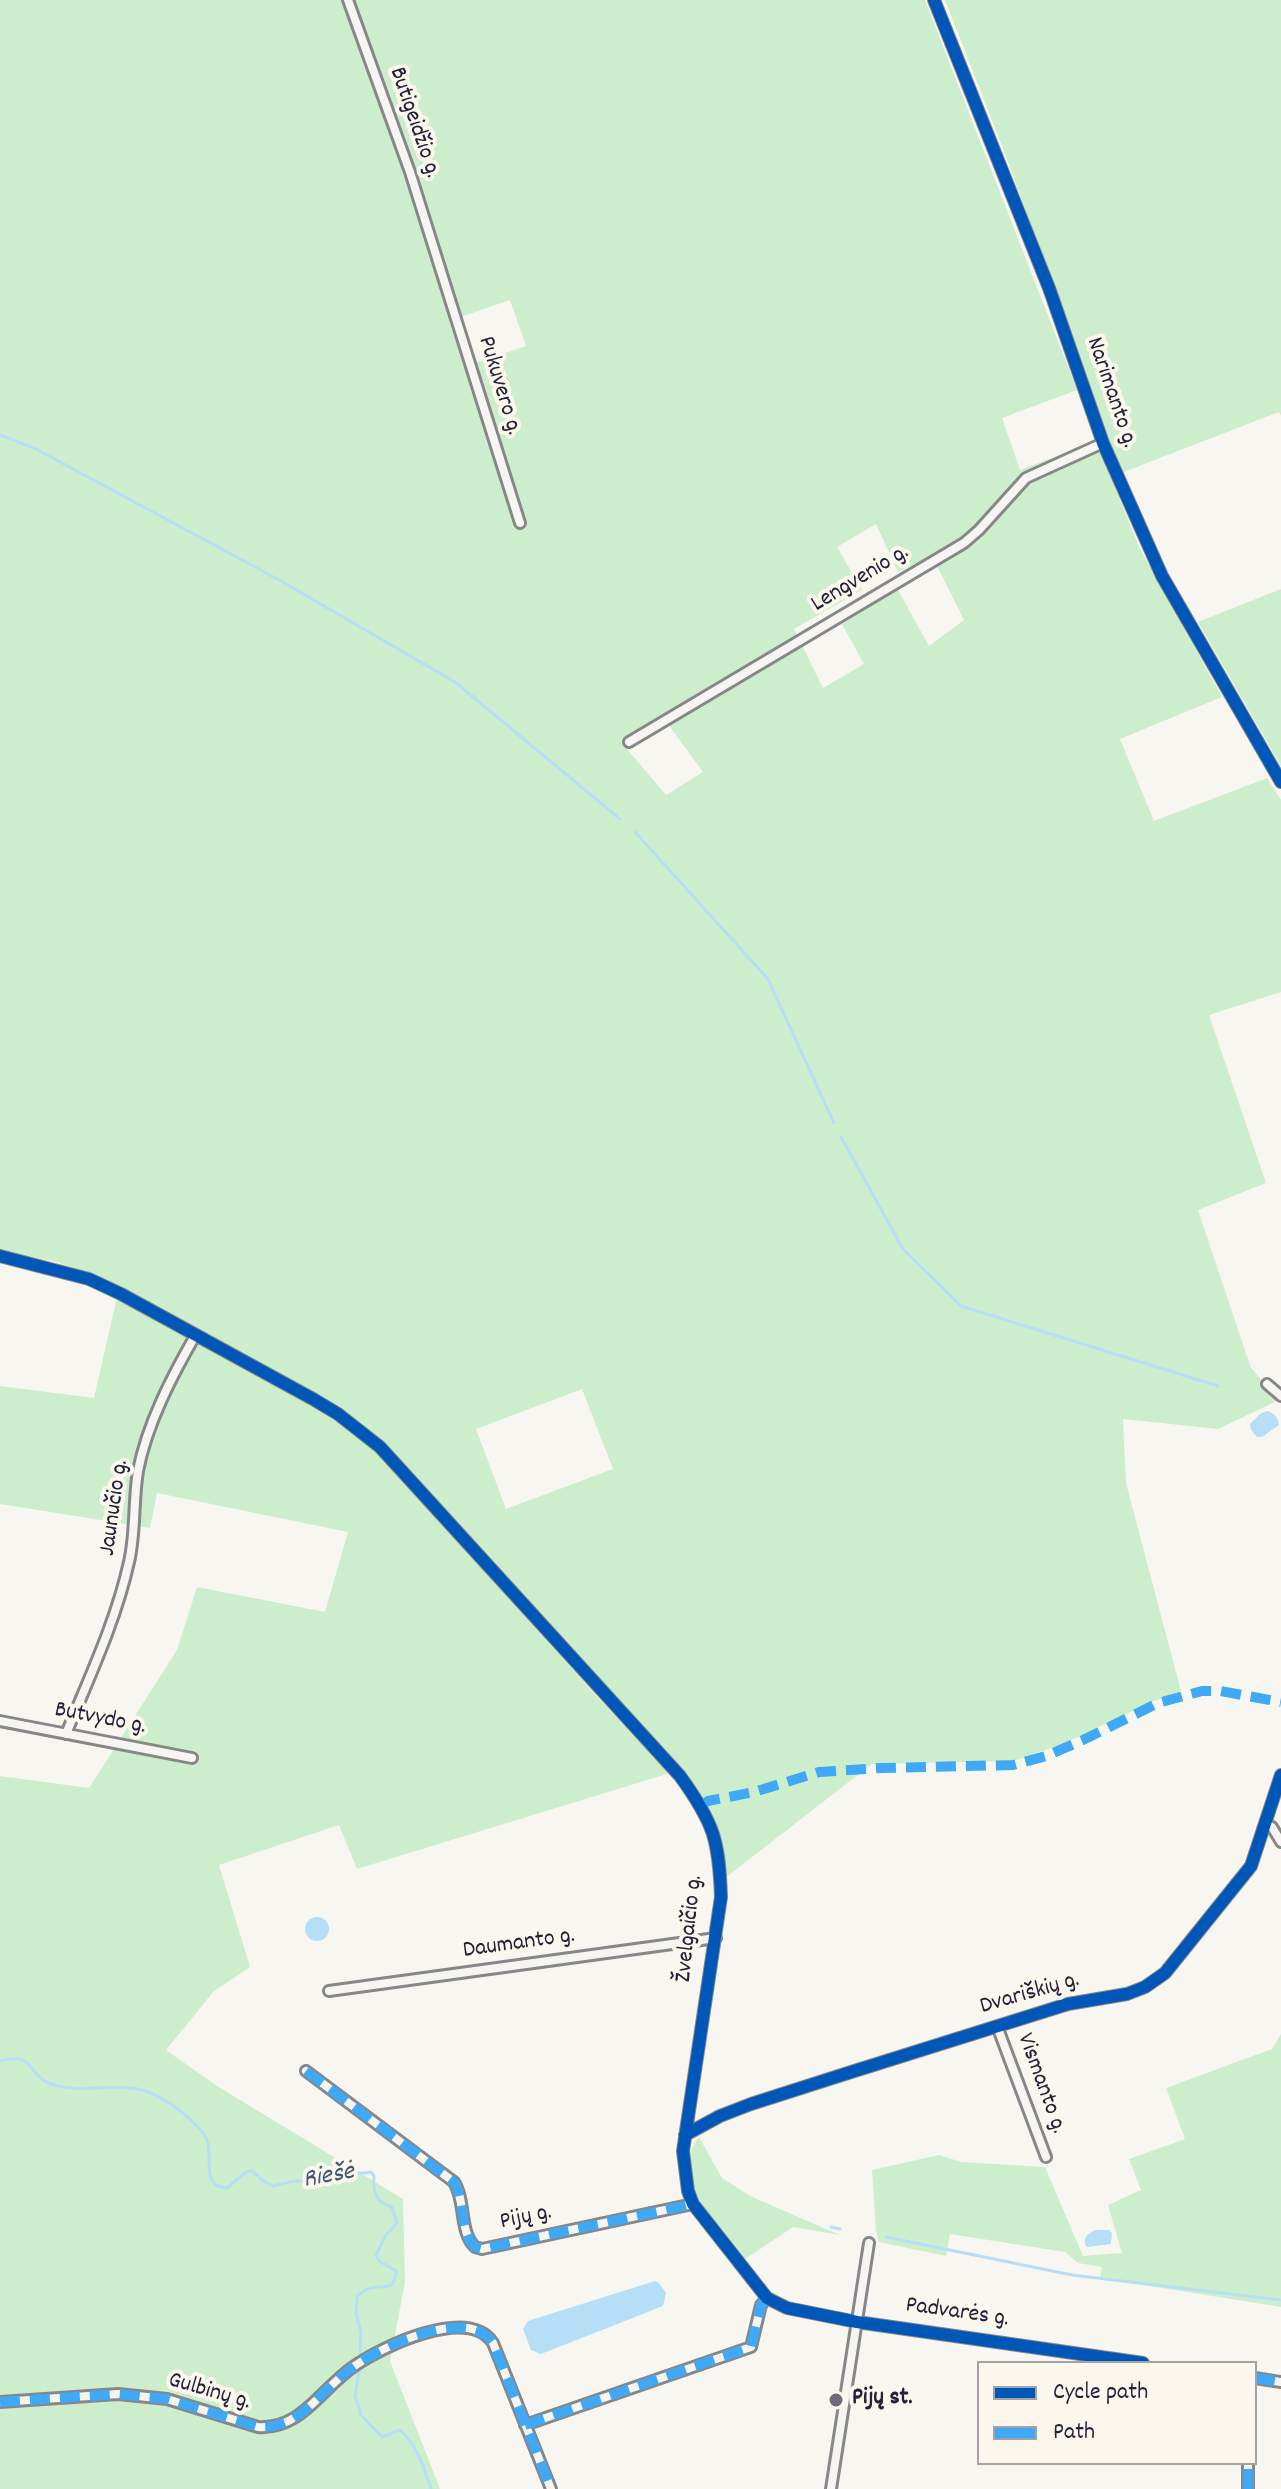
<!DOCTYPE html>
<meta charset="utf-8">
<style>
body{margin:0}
#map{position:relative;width:1281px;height:2489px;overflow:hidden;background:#f8f6f0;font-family:Dekko,sans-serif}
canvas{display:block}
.legend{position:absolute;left:977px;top:2361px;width:280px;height:104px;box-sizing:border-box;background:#fbf7ec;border:2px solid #a4a2a5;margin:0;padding:10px 14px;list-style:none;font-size:24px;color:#22223b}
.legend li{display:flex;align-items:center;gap:16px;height:40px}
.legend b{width:40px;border:2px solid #a4a2a5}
</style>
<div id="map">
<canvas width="1281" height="2489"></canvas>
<ul class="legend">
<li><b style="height:10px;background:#0057b8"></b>Cycle path</li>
<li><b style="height:10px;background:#3fa9f5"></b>Path</li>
</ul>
</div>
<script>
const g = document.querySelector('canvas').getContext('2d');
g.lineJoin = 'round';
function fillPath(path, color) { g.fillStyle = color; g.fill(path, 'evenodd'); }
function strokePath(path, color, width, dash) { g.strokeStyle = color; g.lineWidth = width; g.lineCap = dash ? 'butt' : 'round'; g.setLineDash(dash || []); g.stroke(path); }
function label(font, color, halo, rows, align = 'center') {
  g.font = font + ' Dekko,sans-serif'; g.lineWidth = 8; g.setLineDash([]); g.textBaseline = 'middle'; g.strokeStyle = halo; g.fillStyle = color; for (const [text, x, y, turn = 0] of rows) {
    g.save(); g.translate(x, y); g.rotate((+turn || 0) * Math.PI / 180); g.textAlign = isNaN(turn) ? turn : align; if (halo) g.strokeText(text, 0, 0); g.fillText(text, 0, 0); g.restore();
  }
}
const green = new Path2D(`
 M 0,0 L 925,0 L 1077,390 L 1002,418 L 1020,470 L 1096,441 L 1140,549 L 1222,697 L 1120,739 L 1154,821 L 1267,778 L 1281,800 L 1281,992 L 1209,1015 L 1266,1183 L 1198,1210 L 1251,1368 L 1279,1400 L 1218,1429 L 1123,1419 L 1126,1483 L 1181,1691 L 1149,1703 L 1065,1743 L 1014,1761 L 872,1764 L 725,1878 C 719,1839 715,1817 692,1784 L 382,1443 L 330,1402 L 97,1276 L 57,1262 L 0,1251 ZM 510,300 L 526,346 L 464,367 L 449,321 ZM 876,524 L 898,572 L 932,556 L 964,620 L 929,646 L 898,590 L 842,624 L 864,664 L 823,688 L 794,629 L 862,590 L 837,547 ZM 662,716 L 703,772 L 666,795 L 621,742 ZM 582,1389 L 613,1469 L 506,1509 L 476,1429 Z
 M 945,0 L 1281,0 L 1281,416 L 1279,412 L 1121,473 L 1004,151 Z
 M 1281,589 L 1281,766 L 1198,622 Z
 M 117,1297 L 311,1404 L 353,1431 L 377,1452 L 599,1699 L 670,1773 L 357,1869 L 339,1825 L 219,1865 L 250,1967 L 214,1991 L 166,2050 L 217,2086 L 403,2199 L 405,2282 L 390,2361 L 440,2489 L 0,2489 L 0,1776 L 89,1788 L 177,1650 L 197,1587 L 325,1612 L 348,1532 L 157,1493 L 150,1528 L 0,1504 L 0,1386 L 94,1398 Z
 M 1281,2034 L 1281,2307 L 1100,2278 L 1102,2267 L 1078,2263 L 1065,2252 L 950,2234 L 946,2256 L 879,2242 L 876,2231 L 872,2170 L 939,2155 L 961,2162 L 1045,2167 L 1083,2256 L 1122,2253 L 1108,2205 L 1141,2190 L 1129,2159 L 1185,2139 L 1166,2088 L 1272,2049 Z
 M 699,2137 L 722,2178 L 752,2197 L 840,2235 L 793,2227 L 745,2259 C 721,2229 666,2176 699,2137 Z`);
const water = new Path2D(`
 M 1267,1411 C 1273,1412 1279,1418 1279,1425 L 1262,1437 L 1257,1437 L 1251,1430 L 1250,1424 L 1260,1414 Z
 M305 1929a12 12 0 1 1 24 0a12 12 0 1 1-24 0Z
 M 1096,2230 L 1109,2230 L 1112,2233 L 1111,2244 L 1087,2247 C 1081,2239 1088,2233 1096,2230 Z
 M 655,2281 L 659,2283 L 666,2293 L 663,2306 L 541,2354 L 531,2350 L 523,2329 L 528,2321 Z`);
const stream = new Path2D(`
 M 0,435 L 36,449 L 281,581 L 455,682 L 620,819
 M 635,832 L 768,979 L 834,1123
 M 841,1137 L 903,1249 L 961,1306 L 1218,1386
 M 0,2061 C 36,2051 27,2076 51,2084 C 77,2093 105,2085 131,2088 C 154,2090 179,2108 195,2124 C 200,2129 207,2136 208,2144 C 212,2162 202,2187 227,2188 L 246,2172 L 252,2171 L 265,2182 L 273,2186 L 295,2181 L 325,2181 C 343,2163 348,2178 371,2172 L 374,2176 C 373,2193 375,2202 392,2207 L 397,2223 L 386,2235 L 376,2255 L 379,2261 L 396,2271 C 395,2292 384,2285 370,2288 C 365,2289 361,2293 357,2296 L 356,2313 L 361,2332 L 360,2359
 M 831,2227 L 840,2229
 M 886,2237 L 1072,2275 L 1281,2300
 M 360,2366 L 355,2396 L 361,2415 L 382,2437 L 400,2430 C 417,2445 424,2468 431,2489`);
const minor = new Path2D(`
 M 348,0 L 410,172 L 520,523
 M 934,0 L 1049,288 L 1103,443 L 1162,576 L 1281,782
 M 629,742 L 964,543 L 979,530 L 1026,478 L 1103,443
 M 0,1256 L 89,1279 L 121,1294 L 313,1399 L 338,1414 L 380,1447 L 680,1776 C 714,1823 719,1840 721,1897 L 683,2151 L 688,2191 L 693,2204 L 767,2298 L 787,2308 L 857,2322 L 1143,2363
 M 1267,1384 L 1281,1396
 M 0,1721 L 192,1758
 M 66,1734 C 89,1678 116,1621 129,1562 C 136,1532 133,1501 138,1471 C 147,1424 172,1376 195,1336
 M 1266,1824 L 1272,1827 L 1281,1842
 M 329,1991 L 716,1938
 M 997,2026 L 1046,2157
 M 306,2071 L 454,2182 C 466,2201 459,2232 475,2247 L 482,2249 L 693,2204
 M 685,2135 L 720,2116 L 751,2104 L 848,2073 L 1068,2004 L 1127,1994 L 1145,1987 L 1165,1973 L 1251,1866 L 1281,1775
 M 1255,2378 L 1281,2382
 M 0,2402 L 118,2394 L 167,2399 L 258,2427 C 301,2430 321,2389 353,2367 C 381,2347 468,2305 493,2343 L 551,2489
 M 525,2425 L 751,2347 L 761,2305 L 767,2298
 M 831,2489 L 869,2243
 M 1248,2489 L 1248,2463`);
const quiet = new Path2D(`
 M 701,1805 L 708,1801 L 754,1792 L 819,1772 L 881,1768 L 1013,1765 L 1046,1756 L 1083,1740 L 1158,1703 L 1202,1691 L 1220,1691 L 1281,1702
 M 306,2071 L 454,2182 C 466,2201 459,2232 475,2247 L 482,2249 L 693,2204
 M 1255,2378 L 1281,2382
 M 0,2402 L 118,2394 L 167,2399 L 258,2427 C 301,2430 321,2389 353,2367 C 381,2347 468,2305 493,2343 L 551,2489
 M 525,2425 L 751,2347 L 761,2305 L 767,2298
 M 1248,2489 L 1248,2463`);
const cycleway = new Path2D(`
 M 934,0 L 1049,288 L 1103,443 L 1162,576 L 1281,782
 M 0,1256 L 89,1279 L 121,1294 L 313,1399 L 338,1414 L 380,1447 L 680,1776 C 714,1823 719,1840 721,1897 L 683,2151 L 688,2191 L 693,2204 L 767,2298 L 787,2308 L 857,2322 L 1143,2363
 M 685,2135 L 720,2116 L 751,2104 L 848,2073 L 1068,2004 L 1127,1994 L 1145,1987 L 1165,1973 L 1251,1866 L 1281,1775`);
const markers = [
 [836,2400,8,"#6d6c7a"]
];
const streetNames = [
 ["Butigeidžio g.",413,123,71],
 ["Pukuvero g.",498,386,73],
 ["Narimanto g.",1110,393,71],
 ["Lengvenio g.",861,580,-31],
 ["Jaunučio g.",116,1508,-82],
 ["Butvydo g.",100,1720,11],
 ["Žvelgaičio g.",691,1929,-84],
 ["Daumanto g.",519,1945,-8],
 ["Dvariškių g.",1030,1995,-16],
 ["Vismanto g.",1040,2084,70],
 ["Pijų g.",526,2219,-12],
 ["Padvarės g.",957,2314,8],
 ["Gulbinų g.",209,2393,16]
];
const poiNames = [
 ["Pijų st.",852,2400]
];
const waterNames = [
 ["Riešė",329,2178,-10]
];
fillPath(green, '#cdeecd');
fillPath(water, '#b6def6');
strokePath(stream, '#b6def6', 3);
strokePath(minor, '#878688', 14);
strokePath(minor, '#f6f5f1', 8);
strokePath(quiet, '#3fa9f5', 10, [20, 10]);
strokePath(cycleway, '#0057b8', 12);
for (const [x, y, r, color] of markers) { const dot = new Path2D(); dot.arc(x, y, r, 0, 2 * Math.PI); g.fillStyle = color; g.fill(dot); strokePath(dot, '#fbf7ec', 3); }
label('24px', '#22223b', '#fbf7ec', streetNames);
label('bold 24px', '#22223b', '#fbf7ec', poiNames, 'left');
label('italic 26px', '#465774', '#fbf7ec', waterNames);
</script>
